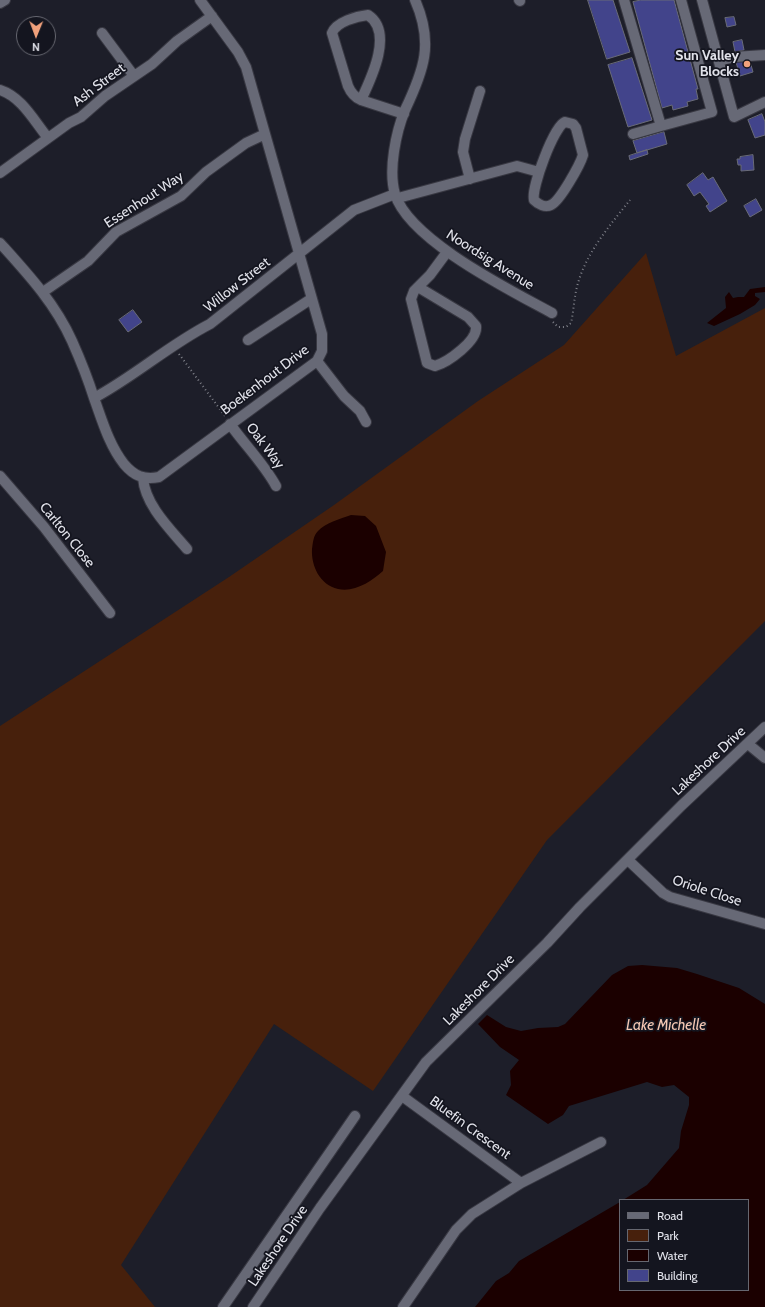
<!DOCTYPE html>
<style>
body{margin:0}
#map{position:relative;width:765px;height:1307px;overflow:hidden;background:#1d1e29;font-family:Cabin,sans-serif}
canvas{display:block}
.legend{position:absolute;left:619px;top:1199px;width:130px;height:92px;box-sizing:border-box;background:#14151f;border:1px solid #666770;margin:0;padding:5px 7px;list-style:none;font-size:12px;color:#e1e2ea}
.legend li{display:flex;align-items:center;gap:8px;height:20px}
.legend b{width:20px;border:1px solid #666770}
.north{position:absolute;left:16px;top:16px;width:40px;height:40px;box-sizing:border-box;background:#14151f;border:1px solid #666770;border-radius:50%;rotate:181deg;font-size:11px;font-weight:700;line-height:16px;text-align:center;color:#e1e2ea}
.north::after{content:'';display:block;margin:auto;width:14px;height:18px;background:#f1a17c;clip-path:polygon(50% 0,100% 100%,50% 72%,0 100%)}
</style>
<div id="map">
<canvas width="765" height="1307"></canvas>
<ul class="legend">
<li><b style="height:5px;background:#676976"></b>Road</li>
<li><b style="height:11px;background:#47200c"></b>Park</li>
<li><b style="height:11px;background:#1b0000"></b>Water</li>
<li><b style="height:11px;background:#42448b"></b>Building</li>
</ul>
<div class="north">N</div>
</div>
<script>
const g = document.querySelector('canvas').getContext('2d');
g.lineJoin = 'round';
function fillPath(path, color) { g.fillStyle = color; g.fill(path, 'evenodd'); }
function strokePath(path, color, width, dash) { g.strokeStyle = color; g.lineWidth = width; g.lineCap = dash ? 'butt' : 'round'; g.setLineDash(dash || []); g.stroke(path); }
function label(font, color, halo, rows, align = 'center') {
  g.font = font + ' Cabin,sans-serif'; g.lineWidth = 3.5; g.setLineDash([]); g.textBaseline = 'middle'; g.strokeStyle = halo; g.fillStyle = color; for (const [text, x, y, turn = 0] of rows) {
    g.save(); g.translate(x, y); g.rotate((+turn || 0) * Math.PI / 180); g.textAlign = isNaN(turn) ? turn : align; if (halo) g.strokeText(text, 0, 0); g.fillText(text, 0, 0); g.restore();
  }
}
const green = new Path2D(`
 M 646,253 L 676,356 L 765,308 L 765,621 L 547,840 L 373,1091 L 274,1024 L 121,1265 L 155,1307 L 0,1307 L 0,726 L 229,577 L 334,505 L 478,401 L 564,345 Z`);
const water = new Path2D(`
 M 765,287 L 765,292 L 755,293 L 755,296 L 760,299 L 755,305 L 740,314 L 714,326 L 707,323 L 726,308 L 725,297 L 729,292 L 733,298 L 738,297 L 744,297 L 750,289 Z
 M 351,515 L 365,516 L 376,526 L 386,552 L 383,571 C 372,581 354,593 338,589 C 320,585 311,566 312,549 C 313,543 313,536 318,531 C 325,523 340,519 351,515 Z
 M 642,965 L 677,968 L 697,974 L 739,988 L 765,1004 L 765,1307 L 475,1307 L 496,1281 L 509,1273 L 519,1261 L 620,1202 L 620,1290 L 748,1290 L 748,1200 L 623,1200 L 647,1185 L 679,1148 L 681,1131 L 689,1105 L 689,1097 L 674,1085 L 662,1087 L 647,1082 L 569,1106 L 563,1115 L 548,1124 L 506,1095 L 511,1085 L 510,1071 L 519,1060 L 500,1047 L 478,1024 L 487,1015 L 506,1027 L 521,1031 L 538,1028 L 558,1027 L 565,1024 L 612,975 L 628,966 Z`);
const building = new Path2D(`
 M 588,0 L 613,0 L 630,52 L 607,59 Z
 M 641,0 L 674,0 L 698,89 L 696,89 L 698,99 L 687,102 L 688,106 L 673,110 L 672,105 L 662,108 L 633,2 Z
 M 734,17 L 736,25 L 727,27 L 725,18 Z
 M 742,40 L 744,50 L 735,52 L 733,42 Z
 M 632,58 L 652,120 L 628,127 L 608,65 Z
 M 749,58 L 753,72 L 740,76 L 736,62 Z
 M 762,114 L 765,122 L 765,135 L 755,138 L 748,120 Z
 M 664,132 L 667,144 L 637,153 L 633,141 Z
 M 647,150 L 648,154 L 630,160 L 629,156 Z
 M 753,155 L 754,170 L 741,171 L 741,165 L 738,165 L 737,159 L 740,159 L 740,157 Z
 M 703,173 L 708,180 L 713,177 L 727,201 L 710,212 L 706,206 L 709,204 L 700,192 L 694,196 L 687,185 Z
 M 756,199 L 762,210 L 750,217 L 744,206 Z
 M 133,310 L 142,322 L 128,332 L 119,320 Z`);
const path = new Path2D(`
 M 553,322 L 558,327 L 566,327 L 571,323 C 574,310 574,296 578,283 C 587,252 610,225 630,200
 M 179,354 L 225,416`);
const minor = new Path2D(`
 M 415,0 C 434,43 424,70 405,110 C 396,132 388,170 395,194 C 409,240 510,290 552,313
 M 519,0 L 520,1
 M 624,0 L 661,126 L 633,134
 M 702,0 L 734,117 L 765,102
 M 0,3 L 5,0
 M 102,33 L 134,76
 M 719,61 L 734,57 L 765,55
 M 0,90 C 22,97 34,121 48,138
 M 361,100 C 371,79 394,32 368,15 C 357,16 336,22 332,33 L 348,86 C 351,93 354,97 361,100 L 404,114
 M 565,122 L 573,124 L 576,128 L 583,155 C 580,165 560,201 551,205 C 545,208 538,204 534,200 C 531,188 554,126 565,122 Z
 M 661,126 L 712,112 L 681,0
 M 0,173 L 69,123 L 81,117 L 105,96 L 152,64 L 177,41 L 212,16
 M 470,179 L 463,152 L 465,139 L 480,91
 M 398,198 L 517,166 L 539,172
 M 0,243 C 27,273 55,303 72,341 C 80,359 88,379 94,398 C 102,420 109,445 124,464 C 134,476 144,480 159,477 L 317,361 L 322,351 L 322,334 L 246,67 L 238,52 L 200,0
 M 418,287 L 468,317 L 476,326 C 478,341 448,362 435,366 L 427,363 L 411,299 L 414,291 L 430,275 L 447,252
 M 43,292 L 88,261 L 116,232 L 181,196 L 206,172 L 246,143 L 263,135
 M 248,340 L 311,299
 M 317,361 L 344,396 L 360,411 L 366,422
 M 94,398 C 135,376 169,345 210,324 L 354,210 L 395,194
 M 230,424 C 245,445 264,464 276,486
 M 0,476 L 44,527 L 110,613
 M 143,478 C 145,505 170,529 187,549
 M 748,744 L 765,758
 M 628,860 L 663,893 L 670,897 L 765,924
 M 402,1096 L 521,1183
 M 223,1307 L 355,1116
 M 253,1307 L 320,1208 L 426,1062 L 547,943 L 580,907 L 681,806 L 765,727
 M 403,1307 L 456,1230 L 472,1214 L 521,1183 L 601,1142`);
const markers = [
 [747,64,4,"#f1a17c"]
];
const poiNames = [
 ["Sun Valley",739,56],
 ["Blocks",739,72]
];
const streetNames = [
 ["Ash Street",99,85,-37],
 ["Essenhout Way",144,200,-33],
 ["Noordsig Avenue",490,260,32],
 ["Willow Street",237,285,-38],
 ["Boekenhout Drive",265,380,-37],
 ["Oak Way",265,446,53],
 ["Carlton Close",67,535,51],
 ["Lakeshore Drive",709,761,-43],
 ["Oriole Close",707,891,18],
 ["Lakeshore Drive",479,990,-45],
 ["Bluefin Crescent",470,1128,36],
 ["Lakeshore Drive",278,1246,-56]
];
const waterNames = [
 ["Lake Michelle",666,1026]
];
fillPath(green, '#47200c');
fillPath(water, '#1b0000');
fillPath(building, '#42448b');
strokePath(building, '#696b78', 1);
strokePath(minor, '#383842', 12);
strokePath(path, '#7f8089', 2, [1, 3]);
strokePath(minor, '#676976', 10);
for (const [x, y, r, color] of markers) { const dot = new Path2D(); dot.arc(x, y, r, 0, 2 * Math.PI); g.fillStyle = color; g.fill(dot); strokePath(dot, '#14151f', 1.5); }
label('bold 14px', '#e1e2ea', '#14151f', poiNames, 'right');
label('14px', '#e1e2ea', '#14151f', streetNames);
label('italic 15px', '#f4c7b3', '#14151f', waterNames);
</script>
